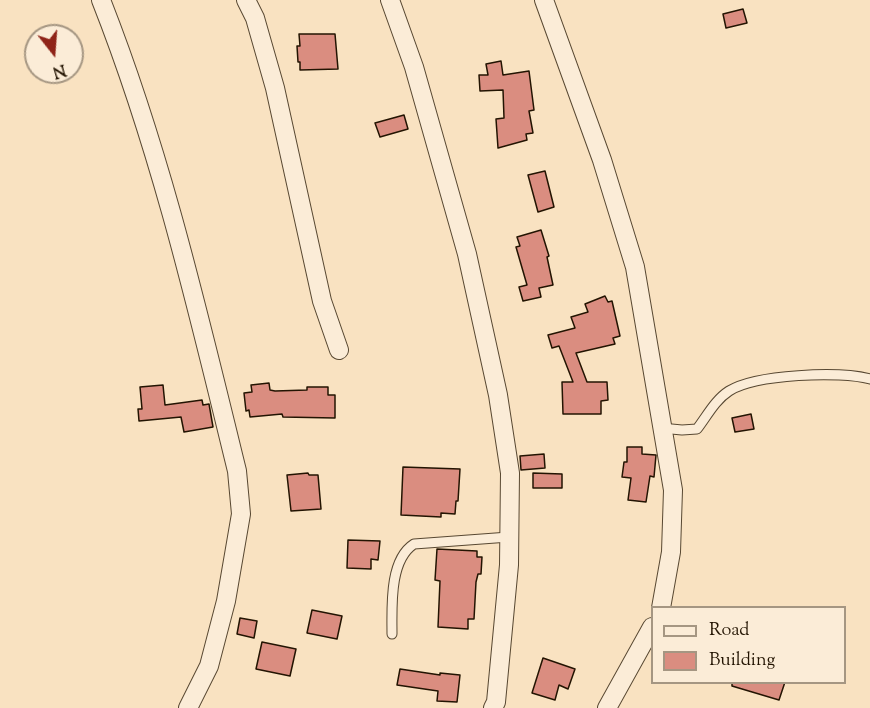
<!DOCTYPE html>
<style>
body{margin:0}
#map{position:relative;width:870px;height:708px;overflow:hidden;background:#f9e2c1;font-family:"Sorts Mill Goudy",serif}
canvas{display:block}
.legend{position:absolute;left:651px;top:606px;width:195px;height:78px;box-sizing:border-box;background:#fbecd7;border:2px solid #a59682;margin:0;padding:8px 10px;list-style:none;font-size:18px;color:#231402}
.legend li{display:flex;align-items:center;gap:12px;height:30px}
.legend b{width:30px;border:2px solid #a59682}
.north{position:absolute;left:24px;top:24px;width:60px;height:60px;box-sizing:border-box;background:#fbecd7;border:2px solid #a59682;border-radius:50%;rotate:163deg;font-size:16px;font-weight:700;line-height:24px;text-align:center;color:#231402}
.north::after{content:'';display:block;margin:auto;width:21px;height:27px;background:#8f2418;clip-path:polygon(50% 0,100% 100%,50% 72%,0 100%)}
</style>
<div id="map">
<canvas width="870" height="708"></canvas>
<ul class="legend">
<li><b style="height:8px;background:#fbecd7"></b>Road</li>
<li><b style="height:16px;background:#da8d80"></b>Building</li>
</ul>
<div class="north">N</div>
</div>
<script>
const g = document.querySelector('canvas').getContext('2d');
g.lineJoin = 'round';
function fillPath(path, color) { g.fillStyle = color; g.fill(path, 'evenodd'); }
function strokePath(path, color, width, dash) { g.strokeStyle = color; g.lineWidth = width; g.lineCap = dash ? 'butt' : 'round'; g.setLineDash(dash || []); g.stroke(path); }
const building = new Path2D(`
 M 743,9 L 747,23 L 726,28 L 723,14 Z
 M 299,34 L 335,34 L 338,69 L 300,70 L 300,62 L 298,62 L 297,46 L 300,46 Z
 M 501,61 L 503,75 L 529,71 L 534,110 L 529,111 L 533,133 L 526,134 L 527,140 L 498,148 L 496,119 L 504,118 L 503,90 L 480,91 L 479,75 L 488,75 L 486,64 Z
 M 404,115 L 408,129 L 380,137 L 375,123 Z
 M 545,171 L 554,207 L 538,212 L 528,175 Z
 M 541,230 L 549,256 L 547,257 L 553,285 L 539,288 L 541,297 L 523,301 L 519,287 L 527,285 L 516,247 L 520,246 L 517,237 Z
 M 605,296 L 608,302 L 612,301 L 620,336 L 613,338 L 615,344 L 576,353 L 587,382 L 607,382 L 608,400 L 601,401 L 601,414 L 563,414 L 562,382 L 573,382 L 559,346 L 552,348 L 548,335 L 575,328 L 571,317 L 588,312 L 585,304 Z
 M 269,383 L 270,390 L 275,391 L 307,390 L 307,387 L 328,387 L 328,395 L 335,395 L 335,418 L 283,417 L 282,414 L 250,417 L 249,410 L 246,411 L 244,393 L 252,392 L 251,385 Z
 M 163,385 L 165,405 L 202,400 L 203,405 L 209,404 L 213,427 L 184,432 L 181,417 L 139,421 L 138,409 L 142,409 L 140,387 Z
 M 751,414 L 754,429 L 735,432 L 732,418 Z
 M 627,447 L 642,447 L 642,454 L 656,455 L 654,477 L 650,476 L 646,502 L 628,500 L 631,478 L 622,477 L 624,462 L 627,462 Z
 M 544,454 L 545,468 L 521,470 L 520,456 Z
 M 403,467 L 460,469 L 458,501 L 456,501 L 455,514 L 441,513 L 441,517 L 401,515 Z
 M 308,473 L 309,475 L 318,475 L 321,509 L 291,511 L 287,475 Z
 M 533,473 L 562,474 L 562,488 L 533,488 Z
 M 348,540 L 380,541 L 378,560 L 371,559 L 371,569 L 347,568 Z
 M 437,549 L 477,551 L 477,557 L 482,557 L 481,574 L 478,574 L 476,582 L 474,619 L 468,619 L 468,629 L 438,627 L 440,581 L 435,580 Z
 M 312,610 L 342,616 L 337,639 L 307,633 Z
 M 240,618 L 257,621 L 254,638 L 237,634 Z
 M 262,642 L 296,649 L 290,676 L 256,669 Z
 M 543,658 L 575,669 L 568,689 L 559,685 L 555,700 L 532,693 Z
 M 400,669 L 440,675 L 440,673 L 460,675 L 457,702 L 437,701 L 438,691 L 397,685 Z
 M 732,682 L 785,682 L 779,700 L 732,686 Z`);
const service = new Path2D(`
 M 661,428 L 682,430 L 697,429 C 707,416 715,400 729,391 C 756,374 840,371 870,379
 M 392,634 C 392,607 389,560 414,544 L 509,537`);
const minor = new Path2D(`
 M 101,0 C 161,152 198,312 237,471 L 241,514 L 226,601 L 209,666 L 188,708
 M 246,0 L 255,18 L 275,88 L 322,301 L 339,350
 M 390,0 L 414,67 L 467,254 L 498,395 L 510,473 L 509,565 L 496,702 L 493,708
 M 544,0 L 602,160 L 635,267 L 673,490 L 671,552 L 661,608
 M 607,708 L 652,627`);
fillPath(building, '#da8d80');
strokePath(building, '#231402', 1.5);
strokePath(service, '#584832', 11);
strokePath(minor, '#584832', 20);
strokePath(service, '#fbecd7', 9);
strokePath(minor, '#fbecd7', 18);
</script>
